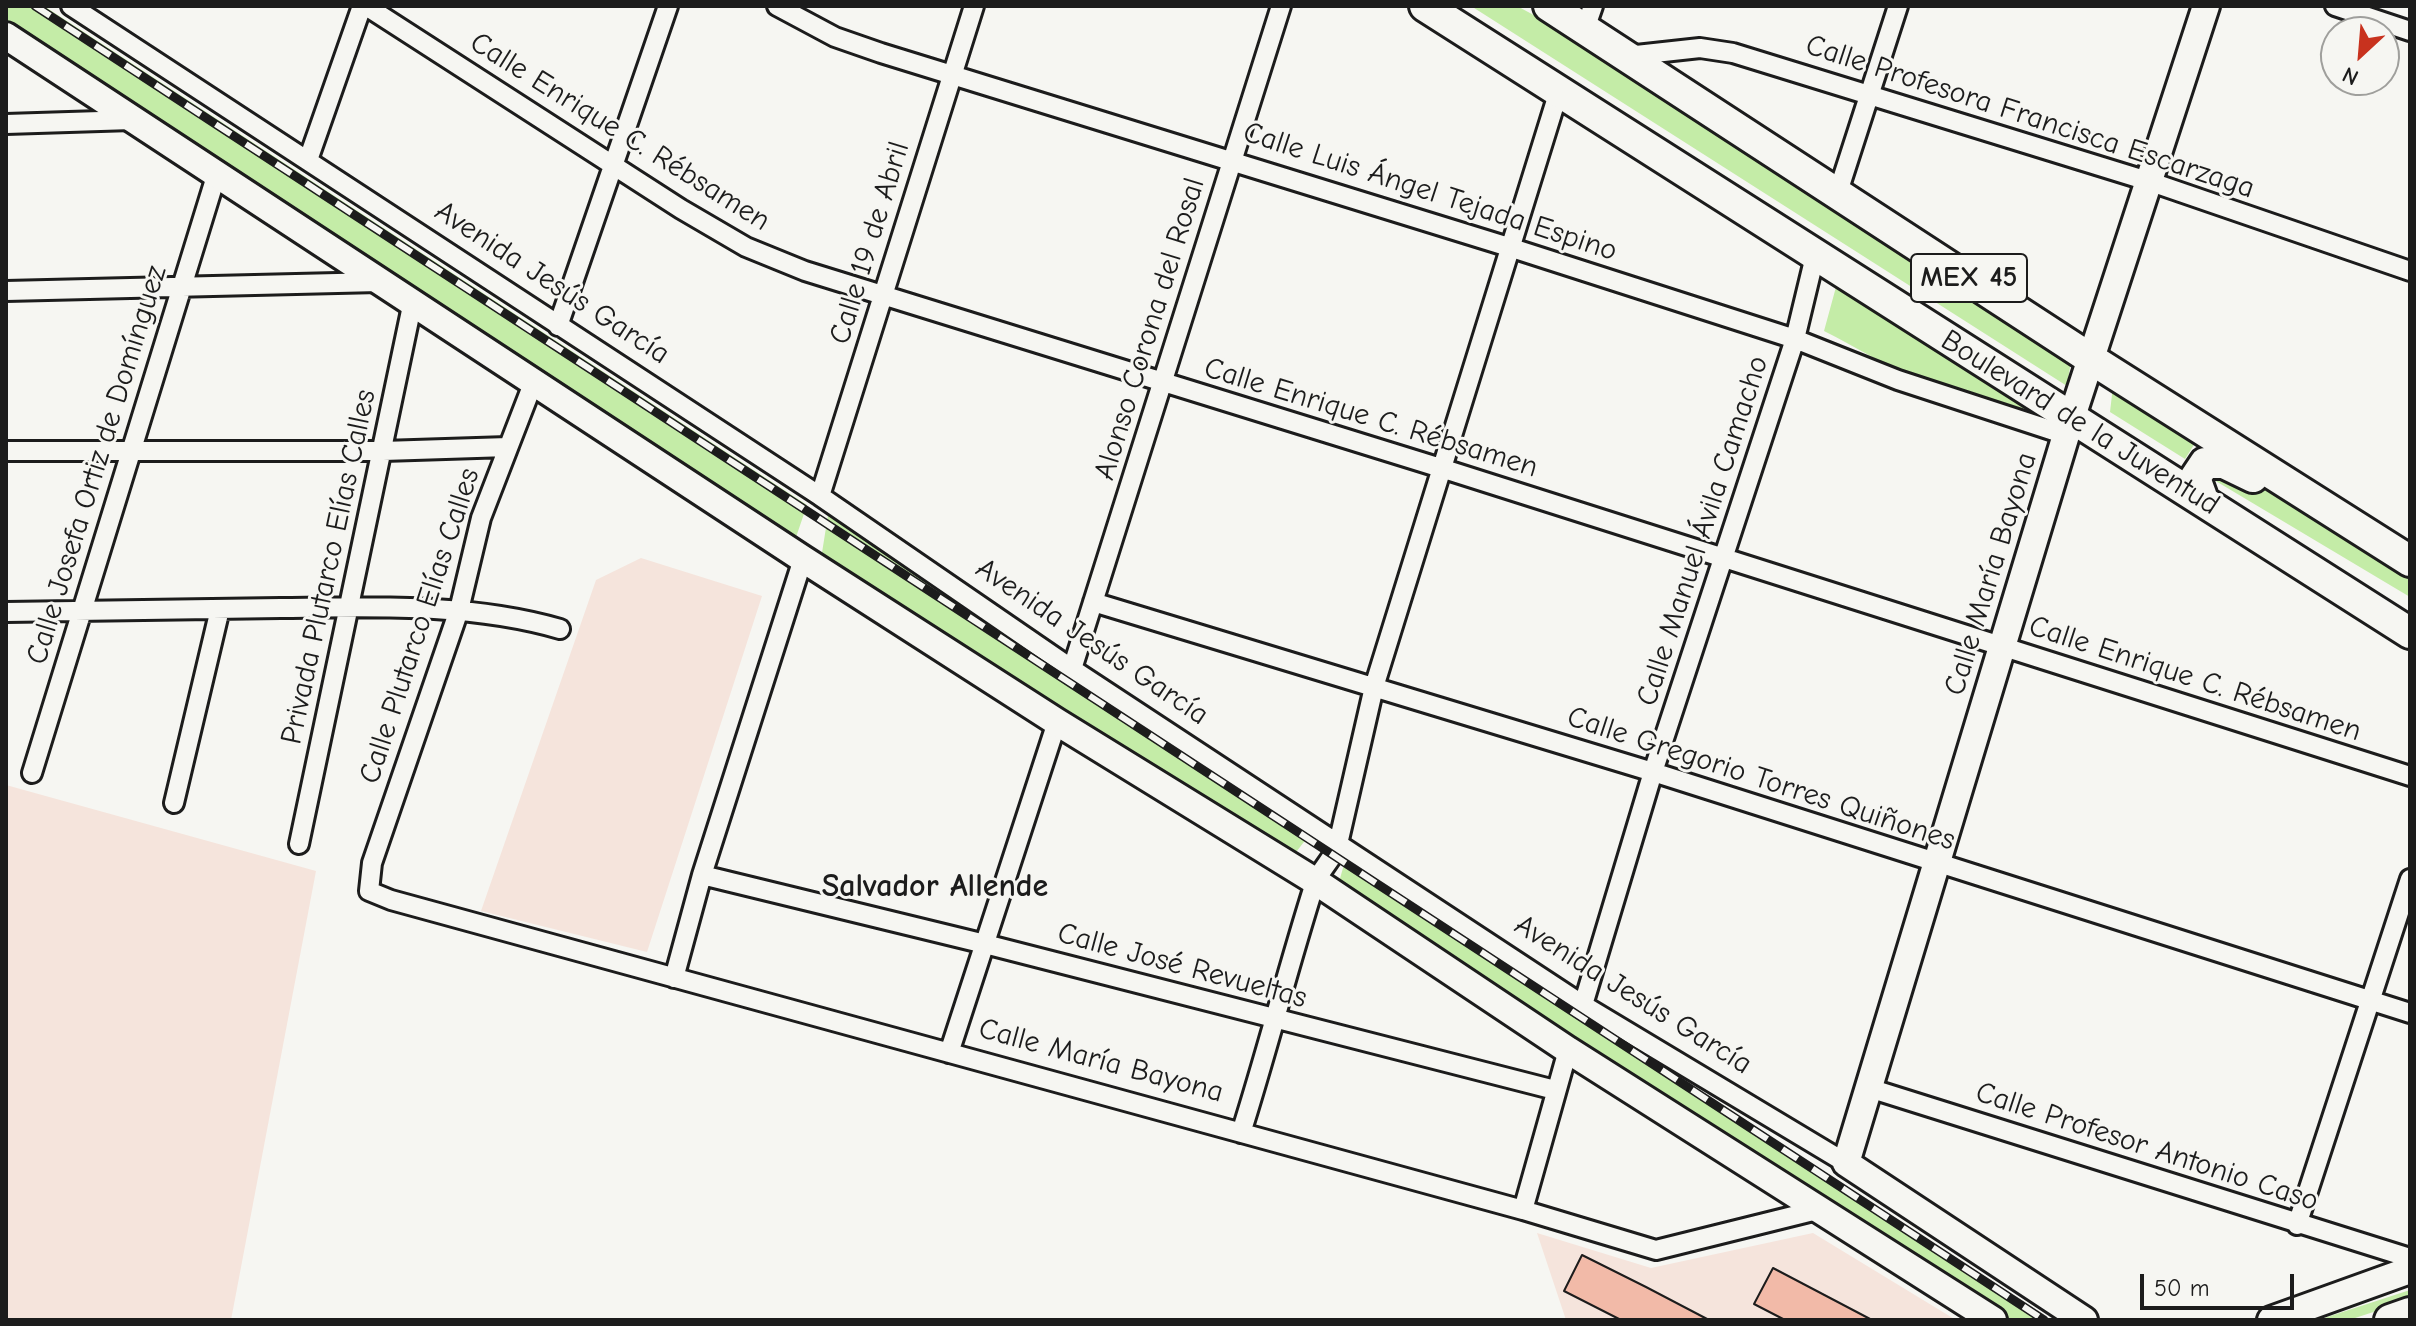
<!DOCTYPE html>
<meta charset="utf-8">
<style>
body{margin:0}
#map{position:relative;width:2416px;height:1326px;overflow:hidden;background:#f6f6f2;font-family:"Comic Neue",sans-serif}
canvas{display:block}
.frame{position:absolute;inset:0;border:8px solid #1c1c1c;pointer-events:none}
.north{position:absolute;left:2320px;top:16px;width:80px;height:80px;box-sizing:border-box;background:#f6f6f2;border:2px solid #9f9f9c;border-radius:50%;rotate:206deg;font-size:22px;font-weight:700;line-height:32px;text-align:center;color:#1c1c1c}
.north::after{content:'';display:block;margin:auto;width:28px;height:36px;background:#c8321e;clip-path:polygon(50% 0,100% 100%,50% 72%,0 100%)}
.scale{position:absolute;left:2140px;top:1274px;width:154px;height:36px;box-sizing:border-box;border:4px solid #1c1c1c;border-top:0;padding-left:10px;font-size:24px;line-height:28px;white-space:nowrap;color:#1c1c1c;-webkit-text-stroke:6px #f6f6f2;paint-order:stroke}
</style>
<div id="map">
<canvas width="2416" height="1326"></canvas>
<div class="frame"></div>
<div class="north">N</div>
<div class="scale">50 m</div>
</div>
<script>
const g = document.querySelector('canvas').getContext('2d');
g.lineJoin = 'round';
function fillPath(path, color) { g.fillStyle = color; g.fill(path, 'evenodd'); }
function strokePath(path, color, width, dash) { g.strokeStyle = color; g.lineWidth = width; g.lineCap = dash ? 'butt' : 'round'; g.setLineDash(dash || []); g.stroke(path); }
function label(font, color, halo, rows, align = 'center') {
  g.font = font + ' "Comic Neue",sans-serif'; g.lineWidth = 6; g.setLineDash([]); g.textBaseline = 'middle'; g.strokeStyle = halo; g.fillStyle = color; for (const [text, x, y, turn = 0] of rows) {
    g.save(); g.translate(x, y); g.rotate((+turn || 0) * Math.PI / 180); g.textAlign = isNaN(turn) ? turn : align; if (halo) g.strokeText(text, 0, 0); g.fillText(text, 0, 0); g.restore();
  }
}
const built = new Path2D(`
 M 641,558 L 762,596 L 647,952 L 481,911 L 596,580 Z
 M 6,785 L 316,871 L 231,1320 L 6,1320 Z
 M 1537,1233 L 1651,1268 L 1813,1233 L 1956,1320 L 1566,1320 Z`);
const green = new Path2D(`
 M 6,6 L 44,6 L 807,505 L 794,543 L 6,27 Z
 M 1471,6 L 1517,6 L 1613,58 L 2071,361 L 2067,386 Z
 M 1836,287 L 2048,412 C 1970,421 1891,365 1824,331 Z
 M 2113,386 L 2197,440 L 2185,459 L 2110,412 Z
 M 2222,473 L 2275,490 L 2410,577 L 2410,597 L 2214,480 Z
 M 828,515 L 1307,838 L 1293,856 L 821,559 Z
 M 1345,861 L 2049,1320 L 2010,1320 L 1339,882 Z
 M 2410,1290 L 2410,1300 L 2349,1320 L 2318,1320 Z`);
const building = new Path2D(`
 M 1582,1255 L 1646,1287 L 1709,1320 L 1621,1320 L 1564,1291 Z
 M 1773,1268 L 1872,1320 L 1785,1320 L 1754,1304 Z`);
const street = new Path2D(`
 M 71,6 L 820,496 L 1072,669 L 1583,1005 L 1846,1163
 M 366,6 L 681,209 L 746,247 L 805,271 L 1444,469 L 2410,776
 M 777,6 L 835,37 L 881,53 L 1512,248 L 1795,339 L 1898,380 L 2066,435
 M 2335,6 L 2410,31
 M 1585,29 L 1593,6
 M 1627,56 L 1700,48 L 1733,53 L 2151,182 L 2410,271
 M 6,124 L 132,120
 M 308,160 L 362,6
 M 1838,192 L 1898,6
 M 6,291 L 379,282
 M 558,326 L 668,6
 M 534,381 L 481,518 L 459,610 L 372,863 L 369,891 L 391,900 L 1523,1210 L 1656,1250 L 1817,1210
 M 6,451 L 383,451 L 508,447
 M 820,496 L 974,6
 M 1093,602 L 1653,772 L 2410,1013
 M 6,612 C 98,611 189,609 281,608 C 374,607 470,603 560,629
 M 1072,669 L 1281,6
 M 32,773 L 217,173
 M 174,803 L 220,609
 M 299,844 L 413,301
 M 702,875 L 985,944 L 1555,1090
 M 674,978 L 702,875 L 803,559
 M 1583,1005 L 1653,772 L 1795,339 L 1815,256
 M 949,1053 L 1057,722
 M 1869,1088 L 2410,1258
 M 1241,1133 C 1267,1051 1288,968 1314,886 C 1319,870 1333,860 1338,844 L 1374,687 L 1558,94
 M 1523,1210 L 1568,1050
 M 2297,1225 L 2410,879`);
const secondary = new Path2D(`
 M 6,36 L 803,559 L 1057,722 L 1315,881 L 1568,1050 L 1993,1320
 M 2084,1320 L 1846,1163 L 2066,435 L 2206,6
 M 2271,1320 L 2410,1270`);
const primary = new Path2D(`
 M 1425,6 L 2410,633
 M 1549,6 L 2091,359 L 2410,561
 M 2203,500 L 2195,478 L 2205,463 L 2224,463 L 2253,477
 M 2390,1320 L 2410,1313`);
const rail = new Path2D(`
 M 35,6 L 2044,1320`);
const shields = [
 [1969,278,116]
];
const shieldNames = [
 ["MEX 45",1969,278]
];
const streetNames = [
 ["Calle Profesora Francisca Escarzaga",2030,117,18],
 ["Calle Enrique C. Rébsamen",620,132,32],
 ["Calle Luis Ángel Tejada Espino",1430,192,18],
 ["Calle 19 de Abril",870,243,-73],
 ["Avenida Jesús García",552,283,33],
 ["Alonso Corona del Rosal",1150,329,-73],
 ["Calle Enrique C. Rébsamen",1371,418,17],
 ["Boulevard de la Juventud",2080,423,32],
 ["Calle Josefa Ortiz de Domínguez",97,465,-73],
 ["Calle Manuel Ávila Camacho",1703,531,-72],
 ["Privada Plutarco Elías Calles",329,567,-78],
 ["Calle María Bayona",1991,574,-73],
 ["Calle Plutarco Elías Calles",420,626,-72],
 ["Avenida Jesús García",1092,642,34],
 ["Calle Enrique C. Rébsamen",2195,679,18],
 ["Calle Gregorio Torres Quiñones",1761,779,18],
 ["Calle José Revueltas",1182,966,15],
 ["Avenida Jesús García",1633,995,32],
 ["Calle María Bayona",1101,1061,15],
 ["Calle Profesor Antonio Caso",2147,1147,18]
];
const neighbourhoodNames = [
 ["Salvador Allende",935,887]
];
fillPath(built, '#f5e4dc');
fillPath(green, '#c4eca7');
fillPath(building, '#f2baa8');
strokePath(building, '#1c1c1c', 2);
strokePath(street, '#1c1c1c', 24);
strokePath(secondary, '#1c1c1c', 32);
strokePath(primary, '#1c1c1c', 36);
strokePath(street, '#f6f6f2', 18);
strokePath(secondary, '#f6f6f2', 26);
strokePath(primary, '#f6f6f2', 30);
strokePath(rail, '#1c1c1c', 9);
strokePath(rail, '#f6f6f2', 6, [18]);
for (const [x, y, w] of shields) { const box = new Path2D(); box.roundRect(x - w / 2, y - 24, w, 48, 6); g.fillStyle = '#f6f6f2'; g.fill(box); strokePath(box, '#1c1c1c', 2); }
label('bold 28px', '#1c1c1c', null, shieldNames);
label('30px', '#1c1c1c', '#f6f6f2', streetNames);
label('bold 32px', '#1c1c1c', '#f6f6f2', neighbourhoodNames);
</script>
